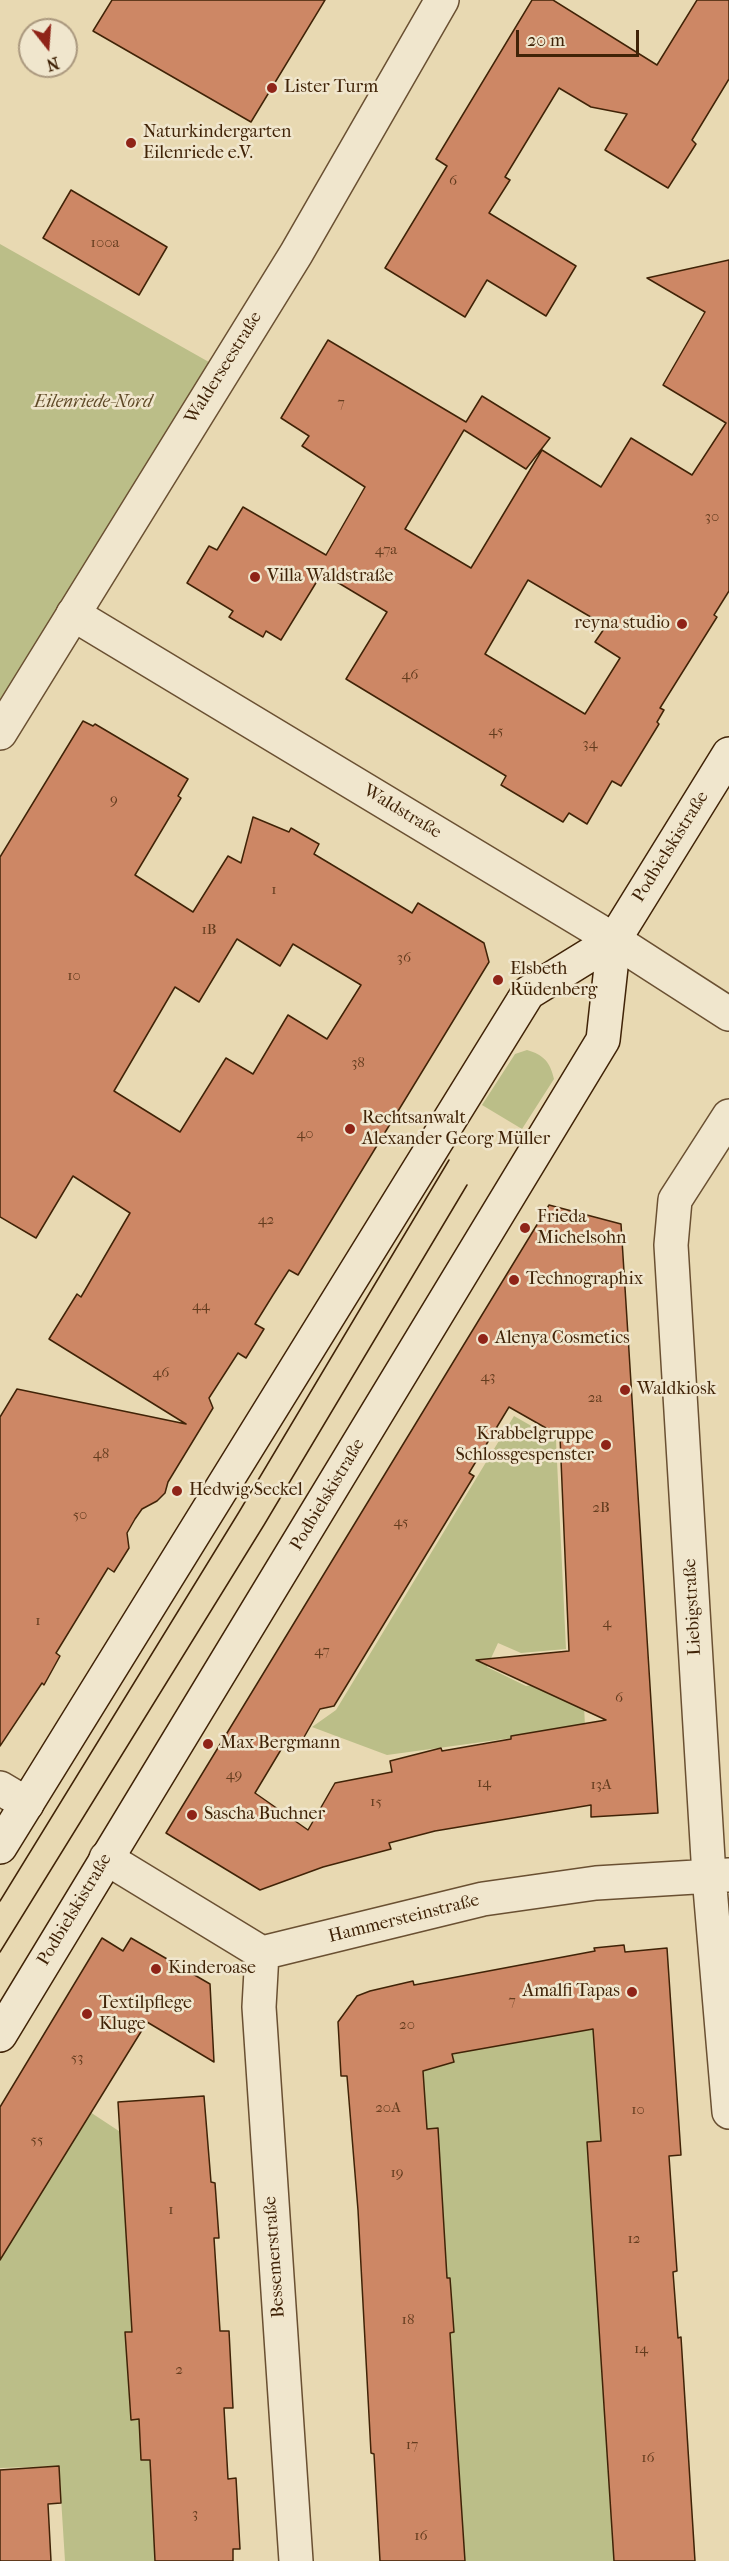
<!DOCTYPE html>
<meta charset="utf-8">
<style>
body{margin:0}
#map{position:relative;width:729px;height:2561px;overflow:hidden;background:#e8d9b2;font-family:"IM FELL French Canon",serif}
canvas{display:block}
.north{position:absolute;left:18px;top:18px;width:60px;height:60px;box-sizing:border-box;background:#f0e6cd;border:2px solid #aa987e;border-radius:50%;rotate:163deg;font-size:16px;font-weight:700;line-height:24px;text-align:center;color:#402307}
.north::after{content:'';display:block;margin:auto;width:21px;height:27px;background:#8f2418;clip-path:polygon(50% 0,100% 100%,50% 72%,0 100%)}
.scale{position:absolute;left:516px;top:30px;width:123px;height:27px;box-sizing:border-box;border:3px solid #402307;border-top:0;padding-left:8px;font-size:18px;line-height:21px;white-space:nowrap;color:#402307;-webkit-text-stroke:4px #f0e6cd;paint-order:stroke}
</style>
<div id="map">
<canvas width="729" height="2561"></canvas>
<div class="north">N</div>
<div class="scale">20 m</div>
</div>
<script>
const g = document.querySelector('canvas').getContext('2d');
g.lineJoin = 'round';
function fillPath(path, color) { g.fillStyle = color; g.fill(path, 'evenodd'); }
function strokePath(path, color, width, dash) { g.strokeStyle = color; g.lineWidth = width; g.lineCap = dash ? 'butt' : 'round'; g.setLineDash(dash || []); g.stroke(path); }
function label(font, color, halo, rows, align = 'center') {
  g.font = font + ' "IM FELL French Canon",serif'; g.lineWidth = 5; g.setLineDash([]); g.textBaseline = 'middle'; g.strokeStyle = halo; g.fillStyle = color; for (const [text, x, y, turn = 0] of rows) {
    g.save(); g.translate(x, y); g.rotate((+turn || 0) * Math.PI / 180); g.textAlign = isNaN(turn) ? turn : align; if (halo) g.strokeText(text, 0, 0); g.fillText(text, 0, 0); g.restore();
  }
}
const green = new Path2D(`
 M 0,244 L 223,370 L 0,733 Z
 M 527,1050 C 544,1055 550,1062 554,1079 L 522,1129 L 482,1105 L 515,1054 Z
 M 514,1416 L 556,1440 L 566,1649 L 521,1653 L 498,1643 L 487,1667 L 526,1686 L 583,1679 L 585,1728 L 387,1755 L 312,1727 L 336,1710 Z
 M 608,2020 L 597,2080 L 601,2141 L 587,2142 L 614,2561 L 465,2561 L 450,2333 L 454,2332 L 450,2278 L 447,2278 L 427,2129 L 415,2087 L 424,2060 L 438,2067 L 454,2062 L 452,2052 Z
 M 90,2112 L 131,2139 L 132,2332 L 125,2332 L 131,2419 L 139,2419 L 141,2460 L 150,2460 L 155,2561 L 65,2561 L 59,2466 L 0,2468 L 0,2260 Z`);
const building = new Path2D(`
 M 112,0 L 325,0 L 251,122 L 93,31 Z
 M 532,0 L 553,0 L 657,65 L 697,0 L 729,0 L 729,79 L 692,140 L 696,144 L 668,188 L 605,150 L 627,114 L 591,107 L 559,88 L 505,177 L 510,180 L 489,213 L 576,266 L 546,316 L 487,280 L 465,317 L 385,268 L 447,166 L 436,159 Z
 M 71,190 L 167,247 L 139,295 L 43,238 Z
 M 729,260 L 729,591 L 714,615 L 717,617 L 660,708 L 664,710 L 657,722 L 659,724 L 621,786 L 612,781 L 587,824 L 569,813 L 563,822 L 501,785 L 506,776 L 346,679 L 387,612 L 322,573 L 281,640 L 266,631 L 263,637 L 229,617 L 233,611 L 187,583 L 209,546 L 217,550 L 243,507 L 326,555 L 365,487 L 302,446 L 309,436 L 281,418 L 328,340 L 466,422 L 482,396 L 550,438 L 526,469 L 464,430 L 405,529 L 471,568 L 542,450 L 601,487 L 631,438 L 692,475 L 726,423 L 663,385 L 705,312 L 647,278 ZM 528,580 L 606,626 L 595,642 L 620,658 L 585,714 L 485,654 Z
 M 83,721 L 93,726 L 95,724 L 188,779 L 178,796 L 181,798 L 135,875 L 193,912 L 228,856 L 241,863 L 253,817 L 289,832 L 291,828 L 319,844 L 314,854 L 349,875 L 412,913 L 418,903 L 484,943 L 489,962 L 298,1275 L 289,1270 L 273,1295 L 255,1324 L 264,1329 L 246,1358 L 238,1353 L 209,1398 L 213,1408 L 168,1482 L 165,1493 L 157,1501 L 142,1509 L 135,1519 L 127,1533 L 129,1548 L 114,1572 L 108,1568 L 56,1653 L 60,1656 L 44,1685 L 42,1683 L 0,1746 L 0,1417 L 17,1389 L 186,1424 L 49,1339 L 77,1294 L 81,1297 L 130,1213 L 73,1176 L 36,1238 L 0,1217 L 0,857 ZM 237,939 L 280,966 L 293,944 L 361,985 L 327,1039 L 288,1015 L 253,1074 L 226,1058 L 180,1132 L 114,1091 L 175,987 L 199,1002 Z
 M 549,1205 L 621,1224 L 658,1813 L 591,1817 L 591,1805 L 435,1831 L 389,1843 L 391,1849 L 323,1867 L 260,1890 L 166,1833 ZM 509,1407 L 560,1436 L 569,1651 L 476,1660 L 606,1720 L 511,1736 L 511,1739 L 442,1751 L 441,1748 L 390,1761 L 392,1772 L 335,1783 L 308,1830 L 255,1793 L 288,1738 L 299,1746 L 320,1709 L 334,1706 L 474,1476 L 469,1473 Z
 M 102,1938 L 123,1951 L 131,1938 L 210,1984 L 214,2062 L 147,2022 L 0,2260 L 0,2107 Z
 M 624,1945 L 625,1952 L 667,1948 L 681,2155 L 669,2156 L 677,2271 L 673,2272 L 678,2338 L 681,2337 L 695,2561 L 614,2561 L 587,2142 L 601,2141 L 593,2029 L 452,2054 L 454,2062 L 423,2071 L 427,2129 L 438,2128 L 447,2278 L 450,2278 L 454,2332 L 450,2333 L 465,2561 L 380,2561 L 374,2454 L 371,2453 L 358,2210 L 347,2076 L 341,2076 L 338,2022 L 357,1996 L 370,1991 L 413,1981 L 414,1985 L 595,1951 L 594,1948 Z
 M 204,2096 L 211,2182 L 215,2183 L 219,2238 L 214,2238 L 220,2331 L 229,2331 L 233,2408 L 224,2408 L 228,2479 L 236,2478 L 240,2549 L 233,2549 L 233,2561 L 155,2561 L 150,2460 L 141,2460 L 139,2419 L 131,2420 L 125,2332 L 132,2332 L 118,2102 Z
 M 59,2466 L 61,2503 L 48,2504 L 51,2561 L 0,2561 L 0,2470 Z`);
const minor = new Path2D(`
 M 73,614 L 614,940 L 729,1014
 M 729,1116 L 675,1200 L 671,1245 L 709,1876 L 729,2112
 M 0,1788 L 27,1804
 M 106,1858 L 262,1953 L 483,1899 L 596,1883 L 729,1875
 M 262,1953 L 259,2007 L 296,2561`);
const tertiary = new Path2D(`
 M 0,733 L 296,254 L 442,0`);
const secondary = new Path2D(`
 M 0,1847 L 528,993 L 614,940
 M 0,2035 L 603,1040 L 614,940 L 729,754`);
const tram = new Path2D(`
 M 0,1901 L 239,1512 L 449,1160
 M 0,1952 L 264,1525 L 467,1185`);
const markers = [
 [272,88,6,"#8f2418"],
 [131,143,6,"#8f2418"],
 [255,577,6,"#8f2418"],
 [682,624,6,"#8f2418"],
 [498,980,6,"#8f2418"],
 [350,1129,6,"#8f2418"],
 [525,1228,6,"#8f2418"],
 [514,1280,6,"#8f2418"],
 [483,1339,6,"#8f2418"],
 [625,1390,6,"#8f2418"],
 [606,1445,6,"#8f2418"],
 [177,1491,6,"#8f2418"],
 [208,1744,6,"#8f2418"],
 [192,1815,6,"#8f2418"],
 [156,1969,6,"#8f2418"],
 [632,1992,6,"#8f2418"],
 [87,2014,6,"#8f2418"]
];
const numberNames = [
 ["6",453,181],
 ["100a",105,243],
 ["7",341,403],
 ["30",712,517],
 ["47a",386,550],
 ["46",410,675],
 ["45",496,731],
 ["34",590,744],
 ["9",114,800],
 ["1",274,890],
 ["1B",209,930],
 ["36",404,958],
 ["10",74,976],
 ["38",358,1063],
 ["40",305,1134],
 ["42",266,1220],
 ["44",201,1306],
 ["46",161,1373],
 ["43",488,1377],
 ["2a",595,1398],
 ["48",101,1454],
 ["2B",601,1508],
 ["50",80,1515],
 ["45",401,1522],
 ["1",38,1621],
 ["4",607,1623],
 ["47",322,1651],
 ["6",619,1698],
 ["49",234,1775],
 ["14",484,1783],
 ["13A",601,1785],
 ["15",376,1802],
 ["7",512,2001],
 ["20",407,2025],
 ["53",77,2058],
 ["20A",388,2108],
 ["10",638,2110],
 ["55",37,2140],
 ["19",397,2173],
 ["1",171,2210],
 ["12",634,2239],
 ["18",408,2320],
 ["14",641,2349],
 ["2",179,2370],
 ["17",412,2445],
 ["16",648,2458],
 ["3",195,2514],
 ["16",421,2536]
];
const poiNames = [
 ["Lister Turm",284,88],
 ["Naturkindergarten",143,133],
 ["Eilenriede e.V.",143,154],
 ["Villa Waldstraße",267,577],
 ["reyna studio",670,624,"right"],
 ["Elsbeth",510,970],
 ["Rüdenberg",510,991],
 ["Rechtsanwalt",362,1119],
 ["Alexander Georg Müller",362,1140],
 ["Frieda",537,1218],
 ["Michelsohn",537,1239],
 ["Technographix",526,1280],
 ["Alenya Cosmetics",495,1339],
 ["Waldkiosk",637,1390],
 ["Krabbelgruppe",594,1435,"right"],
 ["Schlossgespenster",594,1456,"right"],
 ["Hedwig Seckel",189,1491],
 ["Max Bergmann",220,1744],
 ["Sascha Buchner",204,1815],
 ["Kinderoase",168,1969],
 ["Amalfi Tapas",620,1992,"right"],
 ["Textilpflege",99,2004],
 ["Kluge",99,2025]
];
const streetNames = [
 ["Walderseestraße",224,368,-58],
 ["Waldstraße",402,812,31],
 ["Podbielskistraße",671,847,-58],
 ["Podbielskistraße",328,1495,-59],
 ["Liebigstraße",693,1607,-93],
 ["Podbielskistraße",75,1910,-59],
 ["Hammersteinstraße",404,1919,-14],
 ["Bessemerstraße",275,2257,-94]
];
const parkNames = [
 ["Eilenriede-Nord",93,403]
];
fillPath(green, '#bbbe88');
fillPath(building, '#cd8765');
strokePath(building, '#402307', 1.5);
strokePath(minor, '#6a5032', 36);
strokePath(tertiary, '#6a5032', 36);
strokePath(secondary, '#402307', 36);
strokePath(minor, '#f0e6cd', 33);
strokePath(tertiary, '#f0e6cd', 33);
strokePath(secondary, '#f0e6cd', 33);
strokePath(tram, '#402307', 1.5);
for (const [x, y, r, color] of markers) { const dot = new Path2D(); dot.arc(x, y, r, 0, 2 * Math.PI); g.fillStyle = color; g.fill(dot); strokePath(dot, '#f0e6cd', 2); }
label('15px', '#633c1e', null, numberNames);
label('18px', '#402307', '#f0e6cd', poiNames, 'left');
label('18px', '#402307', '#f0e6cd', streetNames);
label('italic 18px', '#5f4a27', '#f0e6cd', parkNames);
</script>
